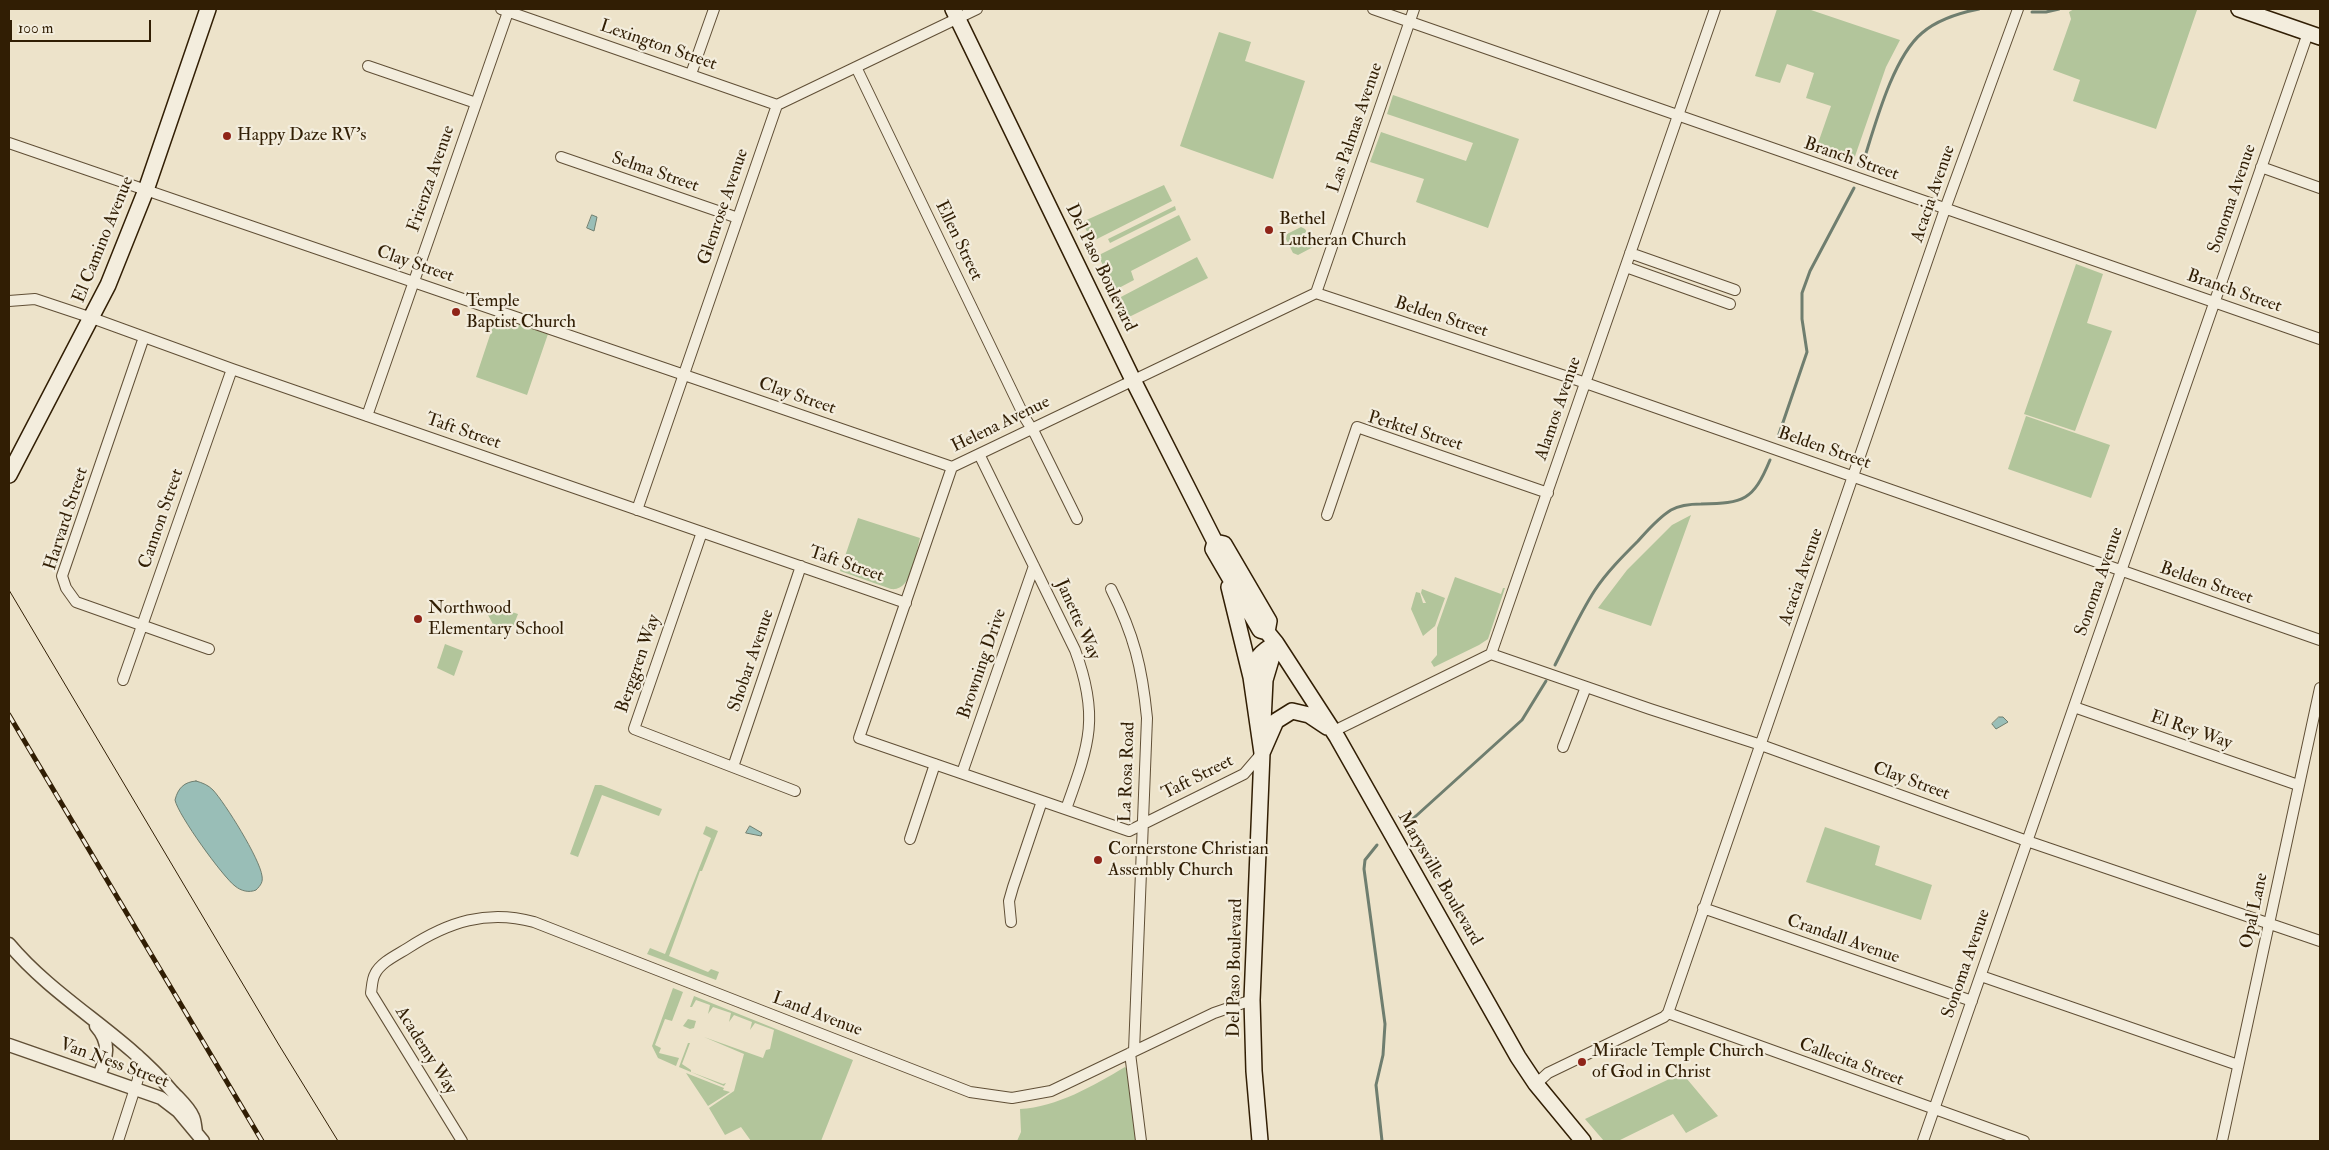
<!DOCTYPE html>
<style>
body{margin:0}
#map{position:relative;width:2329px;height:1150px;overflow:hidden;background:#ede3ca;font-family:"IM FELL Double Pica",serif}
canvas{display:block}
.frame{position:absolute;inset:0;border:10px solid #311e04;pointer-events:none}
.scale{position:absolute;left:10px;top:20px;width:141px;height:22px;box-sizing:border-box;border:2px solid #311e04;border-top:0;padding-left:6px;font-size:15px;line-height:18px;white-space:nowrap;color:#311e04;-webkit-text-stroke:4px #f3eddd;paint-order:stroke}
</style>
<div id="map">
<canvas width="2329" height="1150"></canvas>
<div class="frame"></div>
<div class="scale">100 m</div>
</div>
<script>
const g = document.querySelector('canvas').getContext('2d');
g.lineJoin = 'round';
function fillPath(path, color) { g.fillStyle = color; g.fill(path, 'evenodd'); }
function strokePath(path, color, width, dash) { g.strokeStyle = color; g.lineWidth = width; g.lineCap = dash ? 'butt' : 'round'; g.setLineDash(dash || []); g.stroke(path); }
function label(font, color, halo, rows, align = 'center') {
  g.font = font + ' "IM FELL Double Pica",serif'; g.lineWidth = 4.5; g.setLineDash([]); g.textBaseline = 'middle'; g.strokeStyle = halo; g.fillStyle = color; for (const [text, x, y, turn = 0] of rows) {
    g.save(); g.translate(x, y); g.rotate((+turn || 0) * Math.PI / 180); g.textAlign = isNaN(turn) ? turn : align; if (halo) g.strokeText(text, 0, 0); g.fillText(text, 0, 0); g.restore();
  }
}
const green = new Path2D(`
 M 1777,9 L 1808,9 L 1900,40 L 1886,67 L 1853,162 L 1816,149 L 1831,106 L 1806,98 L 1814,73 L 1787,64 L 1780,83 L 1755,76 Z
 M 2074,9 L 2197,10 L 2156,129 L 2073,101 L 2080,80 L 2053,70 L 2071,19 L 2069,12 Z
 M 1219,32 L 1251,42 L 1245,61 L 1305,81 L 1273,179 L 1180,146 Z
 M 1393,95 L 1519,139 L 1488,228 L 1416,202 L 1424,179 L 1370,162 L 1381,132 L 1466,161 L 1473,143 L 1387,114 Z
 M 1164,185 L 1172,201 L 1095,240 L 1091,239 L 1082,222 Z
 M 1175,206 L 1176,210 L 1110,243 L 1108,239 Z
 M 1179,215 L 1191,240 L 1131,271 L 1134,280 L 1115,290 L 1099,257 L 1101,254 Z
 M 1301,227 L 1305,229 L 1315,246 L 1298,255 L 1293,253 L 1286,239 L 1287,234 Z
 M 1197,257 L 1208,278 L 1129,317 L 1119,298 Z
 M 2076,264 L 2103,274 L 2087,323 L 2112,331 L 2075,431 L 2024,414 Z
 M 496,317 L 548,334 L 527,395 L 476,377 Z
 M 2026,416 L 2110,445 L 2091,498 L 2008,469 Z
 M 1691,515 L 1651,626 L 1598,608 L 1627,570 L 1672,525 Z
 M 858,518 L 920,538 C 916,553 912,592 891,589 L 840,571 Z
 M 1455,577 L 1501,594 L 1503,588 L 1505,588 L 1488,639 L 1479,645 L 1434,667 L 1431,662 L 1437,655 L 1437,628 Z
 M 1422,589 L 1445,598 L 1435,626 L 1423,636 L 1411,609 L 1416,592 L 1420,593 L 1423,603 L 1426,603 L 1421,593 Z
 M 491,605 L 518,614 L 511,632 L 494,626 L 488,615 Z
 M 445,644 L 463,651 L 454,676 L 437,668 Z
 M 595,785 L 601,785 L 662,809 L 659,816 L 602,795 L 578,857 L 570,854 Z
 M 706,826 L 718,831 L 702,871 L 700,871 L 669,956 L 708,972 L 711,969 L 719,972 L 716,980 L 647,954 L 650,948 L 665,954 L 711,838 L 703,834 Z
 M 1825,827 L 1880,846 L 1875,865 L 1932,885 L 1921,920 L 1806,882 Z
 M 673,988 L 683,992 L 672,1021 L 665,1019 L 655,1045 L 661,1048 L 659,1053 L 679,1058 L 676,1066 L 658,1058 L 652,1046 Z
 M 694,996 L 853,1060 L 821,1141 L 751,1141 L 741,1127 L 725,1135 L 709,1108 L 734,1091 L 744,1054 L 704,1037 L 763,1058 L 766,1050 L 770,1049 L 774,1030 L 755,1023 L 750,1030 L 752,1022 L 734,1015 L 729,1022 L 731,1013 L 713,1007 L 708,1014 L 710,1005 L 696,1000 L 692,1007 L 690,1007 Z
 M 688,1019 L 696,1021 L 694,1028 L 690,1029 L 683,1026 Z
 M 688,1043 L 690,1043 L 682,1064 L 691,1070 L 691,1072 L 723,1084 L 726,1083 L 724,1086 L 679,1067 Z
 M 1125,1067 L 1128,1070 L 1137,1141 L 1017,1141 L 1021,1132 L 1020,1109 C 1057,1107 1093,1086 1125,1067 Z
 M 686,1073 L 724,1088 L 723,1090 L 730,1092 L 708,1106 Z
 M 1682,1073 L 1718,1116 L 1686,1133 L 1673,1114 L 1618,1141 L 1604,1141 L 1585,1119 Z`);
const water = new Path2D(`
 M 592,215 L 597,217 L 594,231 L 587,228 Z
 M 1999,717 L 2003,717 L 2008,722 L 1996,729 L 1992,724 Z
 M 196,781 C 203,783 208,785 213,790 C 225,803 260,859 262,876 C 263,882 261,885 256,890 C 249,893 241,891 235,886 C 223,877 178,815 175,800 C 178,788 184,782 196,781 Z
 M 750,826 L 762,833 L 761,836 L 746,833 Z`);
const stream = new Path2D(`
 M 2032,12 L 2046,12 L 2059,9
 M 1862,166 C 1874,129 1892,58 1922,33 C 1937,20 1959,13 1979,9
 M 1778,437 L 1807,352 L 1802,319 L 1802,293 L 1810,271 L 1854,188
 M 1555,665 C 1568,640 1580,613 1595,590 C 1607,572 1622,557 1638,541 C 1648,530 1658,518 1671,510 C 1680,505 1691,504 1701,504 C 1744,503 1753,501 1770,460
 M 1406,825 L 1522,720 L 1546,681
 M 1377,845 L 1365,860 L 1364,869 L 1385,1024 L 1383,1055 L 1376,1085 L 1382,1141`);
const minor = new Path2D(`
 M 501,9 L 777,105
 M 1373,9 L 2320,339
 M 368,66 L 476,103
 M 856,67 L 1025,418 L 1035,434 L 1077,519
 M 691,74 L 714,9
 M 9,143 L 952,467
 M 561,157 L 738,218
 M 2261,167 L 2320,188
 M 1630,253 L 1735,290
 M 1626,267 L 1730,304
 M 1316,293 L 1577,380 L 2320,640
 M 9,301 L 35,299 L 92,318 L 232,369 L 906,603
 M 144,337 L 62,576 L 66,588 L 76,602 L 209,649
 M 367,416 L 509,9
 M 979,454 L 1075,650 C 1100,717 1089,745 1066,809
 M 637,510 L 777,105 L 977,9
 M 1327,515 L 1357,427 L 1548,493
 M 702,532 L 634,729 L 795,791
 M 1111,589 C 1134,635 1142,667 1147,718 L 1134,1051
 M 1491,654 L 1650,709 L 1761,745 L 2027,841 L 2320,941
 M 123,680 L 232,369
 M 2074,707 L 2298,785
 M 1334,731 L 1491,654 L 1715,9
 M 1563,747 L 1586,687
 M 1262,753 L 1244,774 L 1129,831 L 859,738 L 952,467 L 1316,293 L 1414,9
 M 733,767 L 801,566
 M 962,773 L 1034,566
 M 910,839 L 935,764
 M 1703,908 L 1972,1001
 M 1011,922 L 1009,901 L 1013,887 L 1042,801
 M 1981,976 L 2238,1065
 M 1668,1013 L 2024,1141
 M 1130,1053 L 1141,1141
 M 1536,1084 L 1548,1073 L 1664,1017 L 1668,1013 L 1945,209 L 2018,9
 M 118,1141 L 138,1079 L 138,1055
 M 462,1141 L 371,993 C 372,987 372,979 375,974 C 381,962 397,955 408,948 C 448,922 487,909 534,922 L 970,1092 L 1012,1098 L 1051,1091 L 1214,1013 L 1252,1000
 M 1923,1141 L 2308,33
 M 2222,1141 L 2320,688`);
const tertiary = new Path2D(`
 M 9,944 C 56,1000 124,1034 171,1090 C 178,1098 189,1107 193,1117 C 195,1121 195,1127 196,1132
 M 96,1026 C 111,1043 107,1056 99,1076
 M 9,1045 L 161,1098 L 178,1111 L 203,1141`);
const secondary = new Path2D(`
 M 953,9 L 1133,380 L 1215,542
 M 2239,9 L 2320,37
 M 9,475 L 108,285 L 146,190 L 208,9
 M 1215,542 L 1213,549 L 1260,630 L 1267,632 L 1276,643 L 1337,737 L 1518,1057 L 1536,1084 L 1583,1141
 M 1215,542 L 1224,544 L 1269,621 L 1267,632
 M 1229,587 L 1251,677 L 1262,753 L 1252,1000 L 1254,1071 L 1260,1141
 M 1251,675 C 1255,658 1261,652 1276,643
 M 1263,722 L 1265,680 L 1276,643
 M 1262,753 L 1276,721 L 1292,711 L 1309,715 L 1327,727`);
const tram = new Path2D(`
 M 9,590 L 279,1045 L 338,1141`);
const rail = new Path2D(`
 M 9,715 L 262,1141`);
const markers = [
 [227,136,5,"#8f2418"],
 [1269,230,5,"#8f2418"],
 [456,312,5,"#8f2418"],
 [418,619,5,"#8f2418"],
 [1098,860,5,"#8f2418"],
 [1582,1062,5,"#8f2418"]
];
const streetNames = [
 ["Lexington Street",658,46,19],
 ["Las Palmas Avenue",1356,128,-71],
 ["Branch Street",1851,160,19],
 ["Selma Street",655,173,19],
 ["Frienza Avenue",432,179,-71],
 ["Acacia Avenue",1934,194,-71],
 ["Sonoma Avenue",2233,199,-71],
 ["Glenrose Avenue",724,207,-71],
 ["El Camino Avenue",104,240,-68],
 ["Ellen Street",958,241,64],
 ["Clay Street",415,265,19],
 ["Del Paso Boulevard",1100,268,64],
 ["Branch Street",2234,292,19],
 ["Belden Street",1441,318,18],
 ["Clay Street",797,397,19],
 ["Alamos Avenue",1559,409,-71],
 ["Helena Avenue",1001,425,-26],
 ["Taft Street",463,432,19],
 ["Perktel Street",1415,432,17],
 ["Belden Street",1824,449,19],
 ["Harvard Street",67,519,-72],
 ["Cannon Street",162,519,-71],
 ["Taft Street",846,565,19],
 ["Acacia Avenue",1802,577,-71],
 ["Sonoma Avenue",2100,582,-71],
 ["Belden Street",2206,584,19],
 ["Janette Way",1077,620,66],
 ["Shobar Avenue",752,661,-71],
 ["Berggren Way",639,664,-71],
 ["Browning Drive",983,664,-71],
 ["El Rey Way",2191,731,19],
 ["La Rosa Road",1128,772,-88],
 ["Taft Street",1198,778,-27],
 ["Clay Street",1911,782,20],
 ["Marysville Boulevard",1439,879,60],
 ["Opal Lane",2255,911,-78],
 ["Crandall Avenue",1843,940,19],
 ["Sonoma Avenue",1967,964,-71],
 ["Del Paso Boulevard",1236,968,-89],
 ["Land Avenue",817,1015,21],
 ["Academy Way",425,1051,58],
 ["Callecita Street",1851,1063,20],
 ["Van Ness Street",114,1064,20]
];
const poiNames = [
 ["Happy Daze RV's",237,136],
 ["Bethel",1279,220],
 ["Lutheran Church",1279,241],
 ["Temple",466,302],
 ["Baptist Church",466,323],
 ["Northwood",428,609],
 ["Elementary School",428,630],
 ["Cornerstone Christian",1108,850],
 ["Assembly Church",1108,871],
 ["Miracle Temple Church",1592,1052],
 ["of God in Christ",1592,1073]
];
fillPath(green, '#b2c59b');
fillPath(water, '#99beb7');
strokePath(water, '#6f7e6f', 1);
strokePath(stream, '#6f7e6f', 3);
strokePath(minor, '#604f36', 12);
strokePath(tertiary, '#604f36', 15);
strokePath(secondary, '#311e04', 18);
strokePath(minor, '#f3eddd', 10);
strokePath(tertiary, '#f3eddd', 12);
strokePath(secondary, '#f3eddd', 15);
strokePath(tram, '#311e04', 1);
strokePath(rail, '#311e04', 5);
strokePath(rail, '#f3eddd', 3, [9]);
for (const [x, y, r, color] of markers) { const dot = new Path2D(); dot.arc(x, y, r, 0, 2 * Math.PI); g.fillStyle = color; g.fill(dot); strokePath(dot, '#f3eddd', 2); }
label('18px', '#311e04', '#f3eddd', streetNames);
label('18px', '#311e04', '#f3eddd', poiNames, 'left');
</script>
